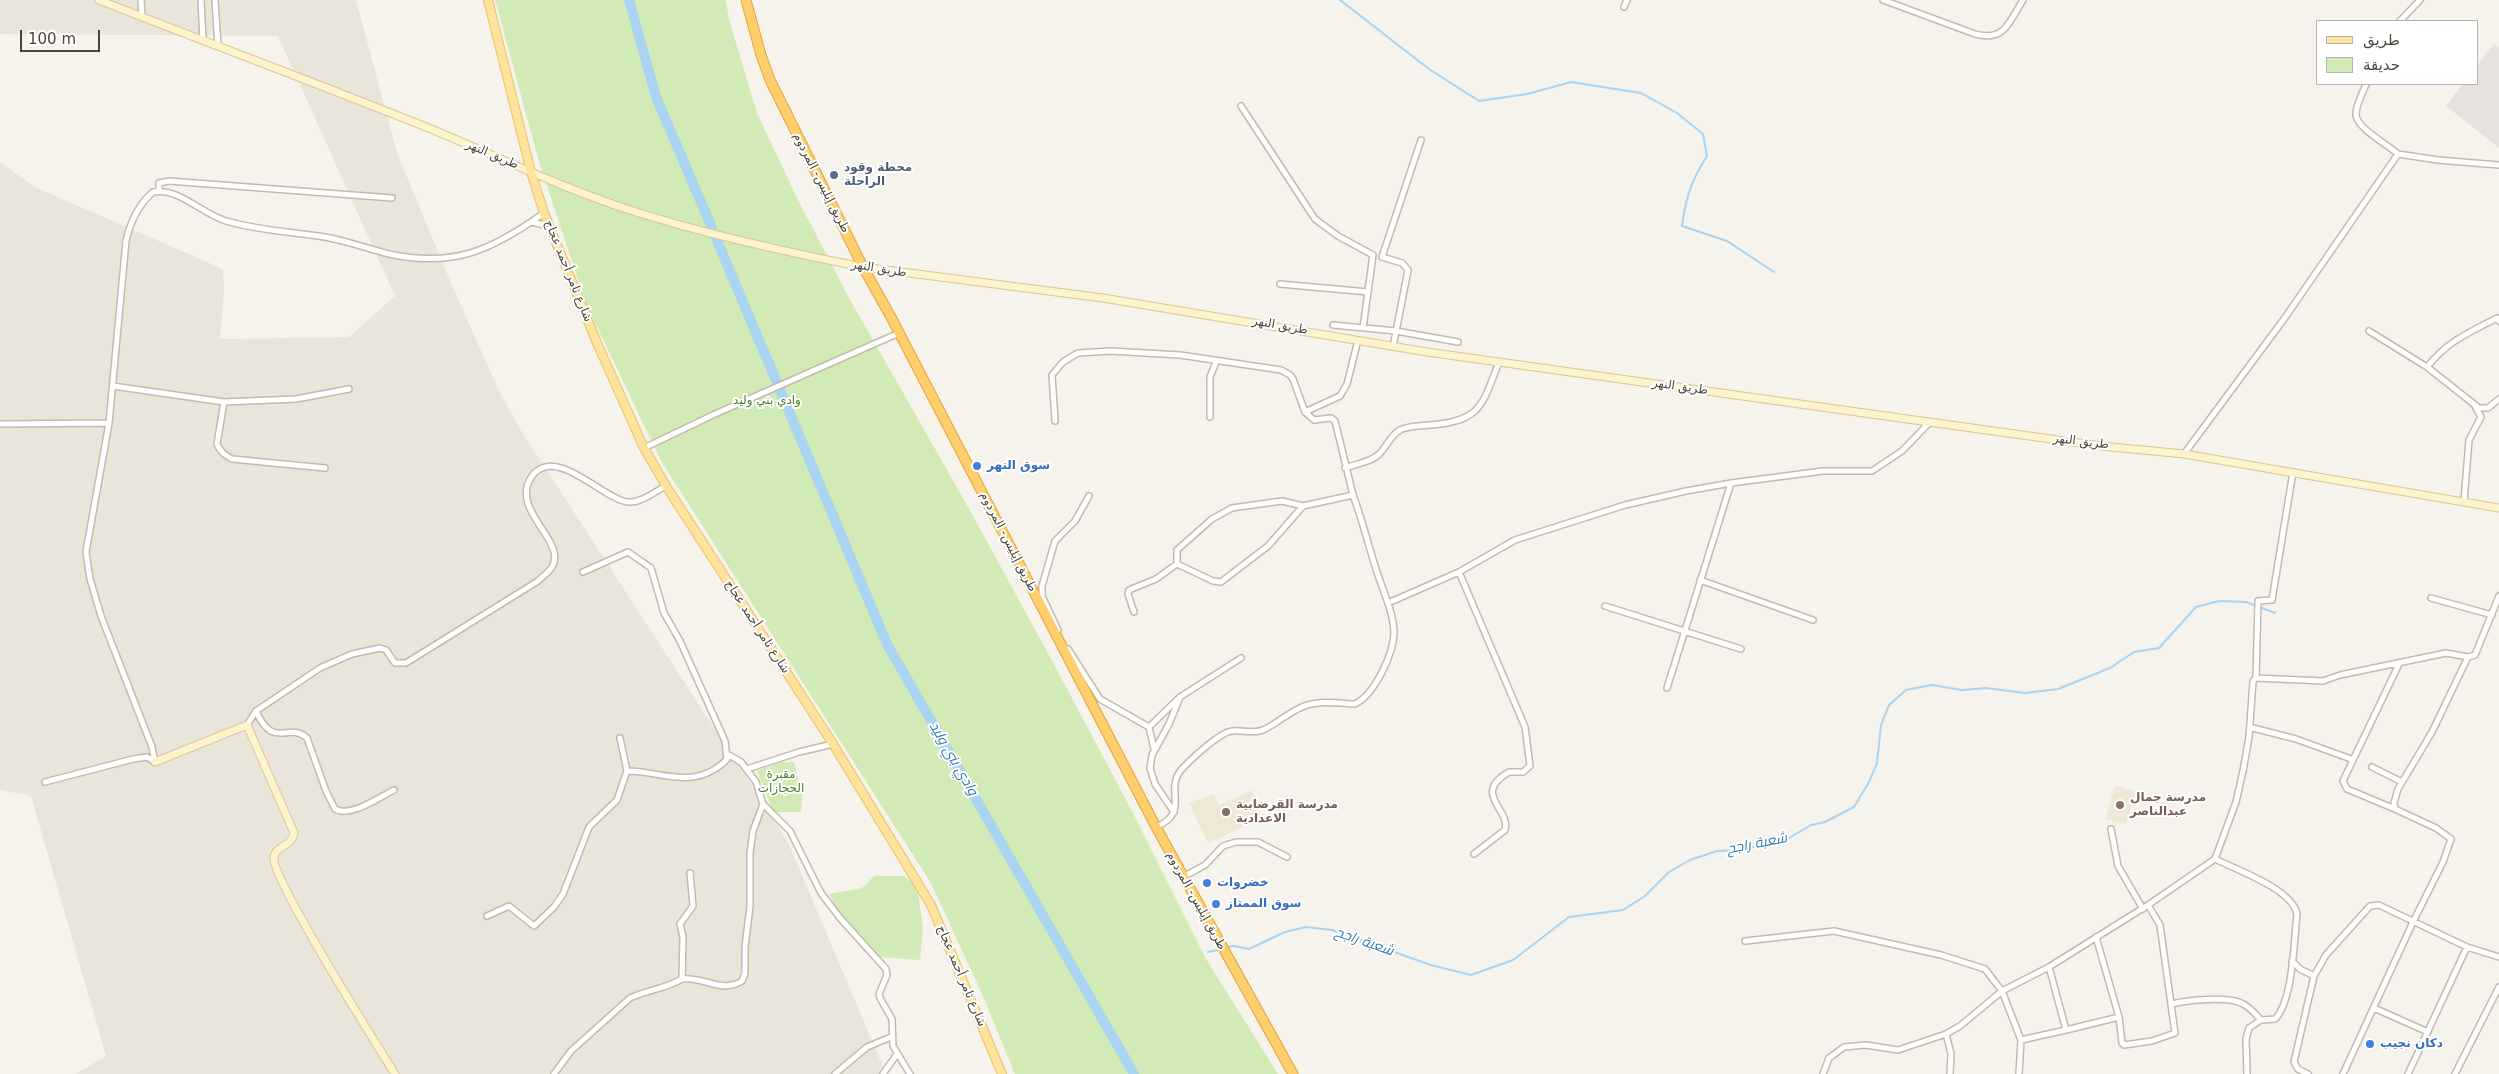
<!DOCTYPE html>
<meta charset="utf-8">
<style>
body{margin:0}
#map{position:relative;width:2499px;height:1074px;overflow:hidden;background:#f6f3ec;font-family:"DejaVu Sans",Cairo,sans-serif}
canvas{display:block}
.legend{position:absolute;left:2316px;top:20px;width:162px;height:65px;box-sizing:border-box;background:#fff;border:1px solid #b7b4b0;margin:0;padding:6px 9px;list-style:none;font-size:15px;color:#4b4439}
.legend li{display:flex;align-items:center;gap:10px;height:25px}
.legend b{width:25px;border:1px solid #b7b4b0}
.scale{position:absolute;left:20px;top:30px;width:80px;height:22px;box-sizing:border-box;border:2px solid #4b4439;border-top:0;padding-left:6px;font-size:15px;line-height:18px;white-space:nowrap;color:#4b4439;-webkit-text-stroke:4px #fff;paint-order:stroke}
</style>
<div id="map">
<canvas width="2499" height="1074"></canvas>
<ul class="legend">
<li><b style="height:6px;background:#ffe39c"></b>طريق</li>
<li><b style="height:14px;background:#d2eab5"></b>حديقة</li>
</ul>
<div class="scale">100 m</div>
</div>
<script>
const g = document.querySelector('canvas').getContext('2d');
g.lineJoin = 'round';
function fillPath(path, color) { g.fillStyle = color; g.fill(path, 'evenodd'); }
function strokePath(path, color, width, dash) { g.strokeStyle = color; g.lineWidth = width; g.lineCap = dash ? 'butt' : 'round'; g.setLineDash(dash || []); g.stroke(path); }
function label(font, color, halo, rows, align = 'center') {
  g.font = font + ' "DejaVu Sans",Cairo,sans-serif'; g.lineWidth = 4; g.setLineDash([]); g.textBaseline = 'middle'; g.strokeStyle = halo; g.fillStyle = color; for (const [text, x, y, turn = 0] of rows) {
    g.save(); g.translate(x, y); g.rotate((+turn || 0) * Math.PI / 180); g.textAlign = isNaN(turn) ? turn : align; if (halo) g.strokeText(text, 0, 0); g.fillText(text, 0, 0); g.restore();
  }
}
const residential = new Path2D(`
 M 0,0 L 356,0 L 397,153 L 451,283 L 498,389 L 520,429 L 788,842 L 886,1074 L 76,1074 L 106,1056 L 31,796 L 0,790 L 0,162 L 35,187 L 223,269 L 224,290 L 220,339 L 349,337 L 395,296 L 278,36 L 0,34 Z`);
const industrial = new Path2D(`
 M 2494,43 L 2499,47 L 2499,148 L 2446,106 L 2463,84 L 2478,84 L 2478,64 Z`);
const education = new Path2D(`
 M 2115,785 L 2135,791 L 2126,824 L 2105,819 Z
 M 1252,790 L 1262,818 L 1208,843 L 1189,803 L 1214,794 L 1219,805 Z`);
const green = new Path2D(`
 M 495,0 L 726,0 L 729,20 L 757,113 L 797,198 L 848,296 L 967,505 L 1050,657 L 1133,813 L 1206,959 L 1278,1074 L 1015,1074 L 982,994 L 931,883 L 661,461 L 587,306 L 539,162 Z
 M 780,762 L 794,762 L 802,795 L 801,812 L 773,812 L 757,771 Z
 M 874,876 L 904,876 L 917,887 L 923,928 L 920,960 L 879,957 C 872,947 864,943 855,935 C 844,924 836,909 829,894 L 862,888 Z`);
const stream = new Path2D(`
 M 1340,0 L 1429,69 L 1479,101 L 1527,94 L 1571,82 L 1641,93 L 1677,113 L 1703,134 L 1707,156 C 1691,181 1686,197 1682,226 L 1727,241 L 1774,272
 M 1228,947 L 1234,946 L 1249,949 L 1285,932 L 1306,927 L 1332,930 L 1431,965 L 1471,975 L 1513,960 L 1569,917 L 1623,910 L 1645,896 L 1669,872 L 1690,860 L 1717,851 L 1737,850 L 1784,841 L 1811,825 L 1825,822 L 1854,807 L 1869,782 L 1877,763 L 1881,725 L 1889,705 L 1906,690 L 1932,685 L 1962,690 L 1986,688 L 2025,693 L 2058,689 L 2110,668 L 2134,652 L 2159,648 L 2196,607 L 2219,601 L 2246,602 L 2275,613
 M 1208,952 L 1218,950`);
const river = new Path2D(`
 M 629,0 L 656,97 L 712,228
 M 716,238 L 887,644 L 1134,1074`);
const street = new Path2D(`
 M 141,0 L 142,17
 M 201,0 L 203,41
 M 215,0 L 218,46
 M 1883,0 L 1975,34 C 2005,42 2009,22 2023,0
 M 1624,7 L 1627,0
 M 2400,21 L 2420,0
 M 1241,106 L 1315,219 L 1338,236 L 1373,255 L 1363,328
 M 2398,154 L 2438,160 L 2499,165
 M 159,191 L 159,183 L 169,181 L 392,198
 M 531,222 L 549,226
 M 1280,284 L 1368,292
 M 1333,325 L 1396,331 L 1458,342
 M 2369,331 L 2427,367 L 2479,408 L 2488,408 L 2499,399
 M 1393,347 L 1408,270 L 1402,263 L 1382,257 L 1421,140
 M 2427,367 C 2448,341 2468,333 2497,318 L 2499,321
 M 113,386 L 224,402 L 296,399 L 349,389
 M 224,402 L 217,444 C 220,452 225,455 232,459 L 325,468
 M 1305,412 L 1340,396 L 1347,384 L 1358,340
 M 1210,417 L 1210,377 L 1216,362
 M 1055,421 L 1052,375 L 1063,362 L 1078,353 L 1110,351 L 1180,355 L 1281,370 L 1290,375 L 1293,379 L 1305,412 L 1314,420 L 1331,418 L 1335,421 L 1353,495
 M 0,424 L 109,423
 M 644,448 L 715,414 L 899,333
 M 2184,454 L 2284,319 L 2398,154 C 2388,145 2355,127 2356,114 C 2356,104 2363,93 2366,84
 M 1345,468 C 1355,464 1373,462 1380,453 C 1387,446 1390,436 1400,430 C 1408,426 1421,426 1430,425 C 1481,421 1482,406 1499,362
 M 2464,501 L 2469,440 L 2481,417 L 2475,406
 M 583,572 L 628,552 L 651,568 L 664,613 L 680,641 L 725,741 L 727,759
 M 1459,572 L 1525,727 L 1530,766 L 1523,772 L 1509,772 C 1471,794 1511,809 1505,830 L 1474,854
 M 1700,580 L 1813,620
 M 2431,598 L 2492,615
 M 1388,603 L 1459,572 L 1515,540 L 1625,505 L 1686,491 L 1731,483 L 1823,471 L 1872,471 L 1902,451 L 1930,422
 M 1605,606 L 1741,649
 M 1134,612 L 1128,594 L 1129,590 L 1156,579 L 1177,564
 M 1058,630 L 1042,596 L 1042,586 L 1055,541 L 1075,521 L 1089,496
 M 1068,649 L 1100,699 L 1149,727 L 1154,749
 M 2256,678 L 2323,681 L 2340,675 L 2446,653 L 2468,657
 M 1667,688 L 1731,483
 M 256,711 C 274,751 288,721 307,738 L 326,791 L 335,809 C 351,818 379,797 394,790
 M 247,725 L 256,711 L 320,668 L 352,654 L 380,648 L 386,650 L 395,663 L 406,663 L 538,581 C 542,577 549,572 552,567 C 568,541 508,510 532,476 C 555,444 604,500 628,502 C 641,503 654,492 666,486
 M 1149,727 L 1180,697 L 1241,658
 M 2253,728 L 2296,739 L 2351,759
 M 620,738 L 627,771 C 658,771 687,787 715,769 C 721,765 726,762 729,755 L 741,762 L 756,782 L 763,804 L 790,831 L 821,893 L 840,918 L 886,969 L 887,975 L 879,994 L 880,998 L 892,1019 L 893,1046 L 910,1074
 M 155,762 L 152,747 L 101,616 L 90,579 L 86,552 L 109,423 L 126,241 C 130,223 139,204 153,192 C 178,187 202,214 226,221 C 260,231 296,232 330,238 C 350,242 369,249 389,254 C 454,268 492,250 544,213
 M 2372,767 L 2402,782
 M 747,769 L 799,752 L 833,744
 M 45,782 L 133,759 L 147,757 L 155,762
 M 2395,809 L 2347,789 L 2343,781 L 2399,664
 M 1174,812 L 1155,784 L 1150,768 L 1152,755 L 1169,724 L 1180,697
 M 1156,827 C 1191,812 1164,791 1181,770 C 1190,760 1220,732 1232,731 C 1242,730 1253,734 1263,730 C 1276,724 1288,713 1302,707 C 1319,700 1337,703 1355,704 C 1375,694 1394,653 1394,632 C 1393,610 1382,589 1376,569 C 1368,544 1362,519 1353,495 L 1303,506 L 1282,501 L 1232,508 L 1212,519 L 1177,550 L 1177,564 L 1213,581 L 1221,582 L 1268,546 L 1303,506
 M 2111,829 L 2118,866 L 2143,909
 M 2215,859 C 2237,870 2292,889 2297,914 C 2294,941 2293,1001 2275,1019 L 2261,1020 L 2249,1028 L 2246,1039 L 2247,1074
 M 1183,877 L 1205,865 L 1223,846 L 1236,842 L 1258,842 L 1287,857
 M 487,916 L 509,906 L 534,926 L 554,907 L 563,894 L 589,827 L 617,800 L 627,771
 M 1745,941 L 1834,931 L 1941,955 L 1985,969 L 2002,991 L 2021,1040 L 2019,1074
 M 2292,961 L 2300,969 L 2314,976
 M 2049,967 L 2066,1030 L 2119,1017 L 2096,937
 M 682,979 L 683,937 L 680,924 L 693,906 L 690,873
 M 2172,1004 C 2188,1000 2228,996 2243,1004 C 2250,1007 2256,1015 2261,1020
 M 2374,1008 L 2428,1032
 M 2119,1017 L 2122,1043 L 2124,1045 L 2152,1041 L 2175,1033 L 2160,925 L 2148,905
 M 1946,1034 L 1951,1054 L 1950,1074
 M 2021,1040 L 2066,1030
 M 554,1074 L 571,1051 L 630,998 C 647,990 665,989 682,979 C 703,976 722,994 742,981 L 745,973 L 745,947 L 750,906 L 750,853 L 753,831 L 763,804
 M 835,1074 L 867,1047 L 891,1037
 M 883,1074 L 897,1054
 M 1823,1074 L 1829,1058 L 1844,1047 L 1866,1045 L 1898,1050 L 1946,1034 L 1960,1026 L 2002,991 L 2049,967 L 2148,905 L 2215,859 L 2236,802 L 2243,771 L 2249,737 L 2253,681 L 2256,678 L 2258,601 L 2272,600 L 2293,472
 M 2308,1074 L 2298,1069 L 2294,1062 L 2314,976 L 2326,955 L 2370,906 L 2379,905 L 2467,947 L 2499,957
 M 2343,1074 L 2413,922 L 2443,862 L 2451,839 L 2436,828 L 2395,809 L 2394,803 L 2398,789 L 2432,732 L 2468,657 L 2475,655 L 2499,596
 M 2408,1074 L 2467,947
 M 2455,1074 L 2499,987`);
const secondary = new Path2D(`
 M 99,0 C 208,43 317,83 426,127 C 495,155 561,188 633,211 C 708,235 786,252 863,267 L 1103,298 L 1427,352 L 2101,446 L 2184,454 L 2499,508
 M 155,762 L 247,725 L 294,833 C 292,847 275,845 274,858 C 271,877 378,1047 395,1074`);
const primary = new Path2D(`
 M 488,0 L 531,172 L 544,213 L 597,343 L 644,448 L 666,486 L 833,744 L 931,905 L 1002,1074`);
const highway = new Path2D(`
 M 746,0 L 761,55 L 770,80 L 863,267 L 892,319 L 1156,827 L 1293,1074`);
const markers = [
 [834,175,5,"#5c6f8a"],
 [977,466,5,"#3f7fe0"],
 [2120,805,5,"#8d6e63"],
 [1226,812,5,"#8d6e63"],
 [1207,883,5,"#3f7fe0"],
 [1216,904,5,"#3f7fe0"],
 [2370,1044,5,"#3f7fe0"]
];
const streetNames = [
 ["طريق النهر",492,155,23],
 ["طريق إيليس- المردوم",821,183,63],
 ["طريق النهر",879,269,9],
 ["شارع ثامر أحمد عجاج",568,271,68],
 ["طريق النهر",1280,326,10],
 ["طريق النهر",1680,387,8],
 ["طريق النهر",2081,442,7],
 ["طريق إيليس- المردوم",1008,542,63],
 ["شارع ثامر أحمد عجاج",757,627,57],
 ["طريق إيليس- المردوم",1196,901,61],
 ["شارع ثامر أحمد عجاج",961,976,67]
];
const serviceNames = [
 ["محطة وقود",844,168],
 ["الراحلة",844,182]
];
const parkNames = [
 ["وادي بني وليد",767,401],
 ["مقبرة",781,775],
 ["الحجازات",781,789]
];
const shopNames = [
 ["سوق النهر",987,466],
 ["خضروات",1217,883],
 ["سوق الممتاز",1226,904],
 ["دكان نجيب",2380,1044]
];
const educationNames = [
 ["مدرسة جمال",2130,798],
 ["عبدالناصر",2130,812],
 ["مدرسة القرضابية",1236,805],
 ["الاعدادية",1236,819]
];
const waterNames = [
 ["وادي بني وليد",953,759,60],
 ["شعبة راجح",1757,844,-11],
 ["شعبة راجح",1364,942,19]
];
fillPath(residential, '#eae5da');
fillPath(industrial, '#e6e2dd');
fillPath(education, '#efe8d6');
fillPath(green, '#d2eab5');
strokePath(stream, '#a9d4f2', 2);
strokePath(river, '#a9d4f2', 10);
strokePath(street, '#c2bbae', 8);
strokePath(secondary, '#d6c79b', 9);
strokePath(primary, '#e6c16a', 10);
strokePath(highway, '#e0a43c', 11);
strokePath(street, '#fff', 5);
strokePath(secondary, '#fff3cd', 7);
strokePath(primary, '#ffe39c', 8);
strokePath(highway, '#ffcf6e', 9);
for (const [x, y, r, color] of markers) { const dot = new Path2D(); dot.arc(x, y, r, 0, 2 * Math.PI); g.fillStyle = color; g.fill(dot); strokePath(dot, '#fff', 2); }
label('12px', '#4b4439', '#fff', streetNames);
label('bold 12px', '#4e5e75', '#fff', serviceNames, 'left');
label('12px', '#4a7f2a', '#fff', parkNames);
label('bold 12px', '#366cbe', '#fff', shopNames, 'left');
label('bold 12px', '#785e54', '#fff', educationNames, 'left');
label('italic 14px', '#2e7ab2', '#fff', waterNames);
</script>
